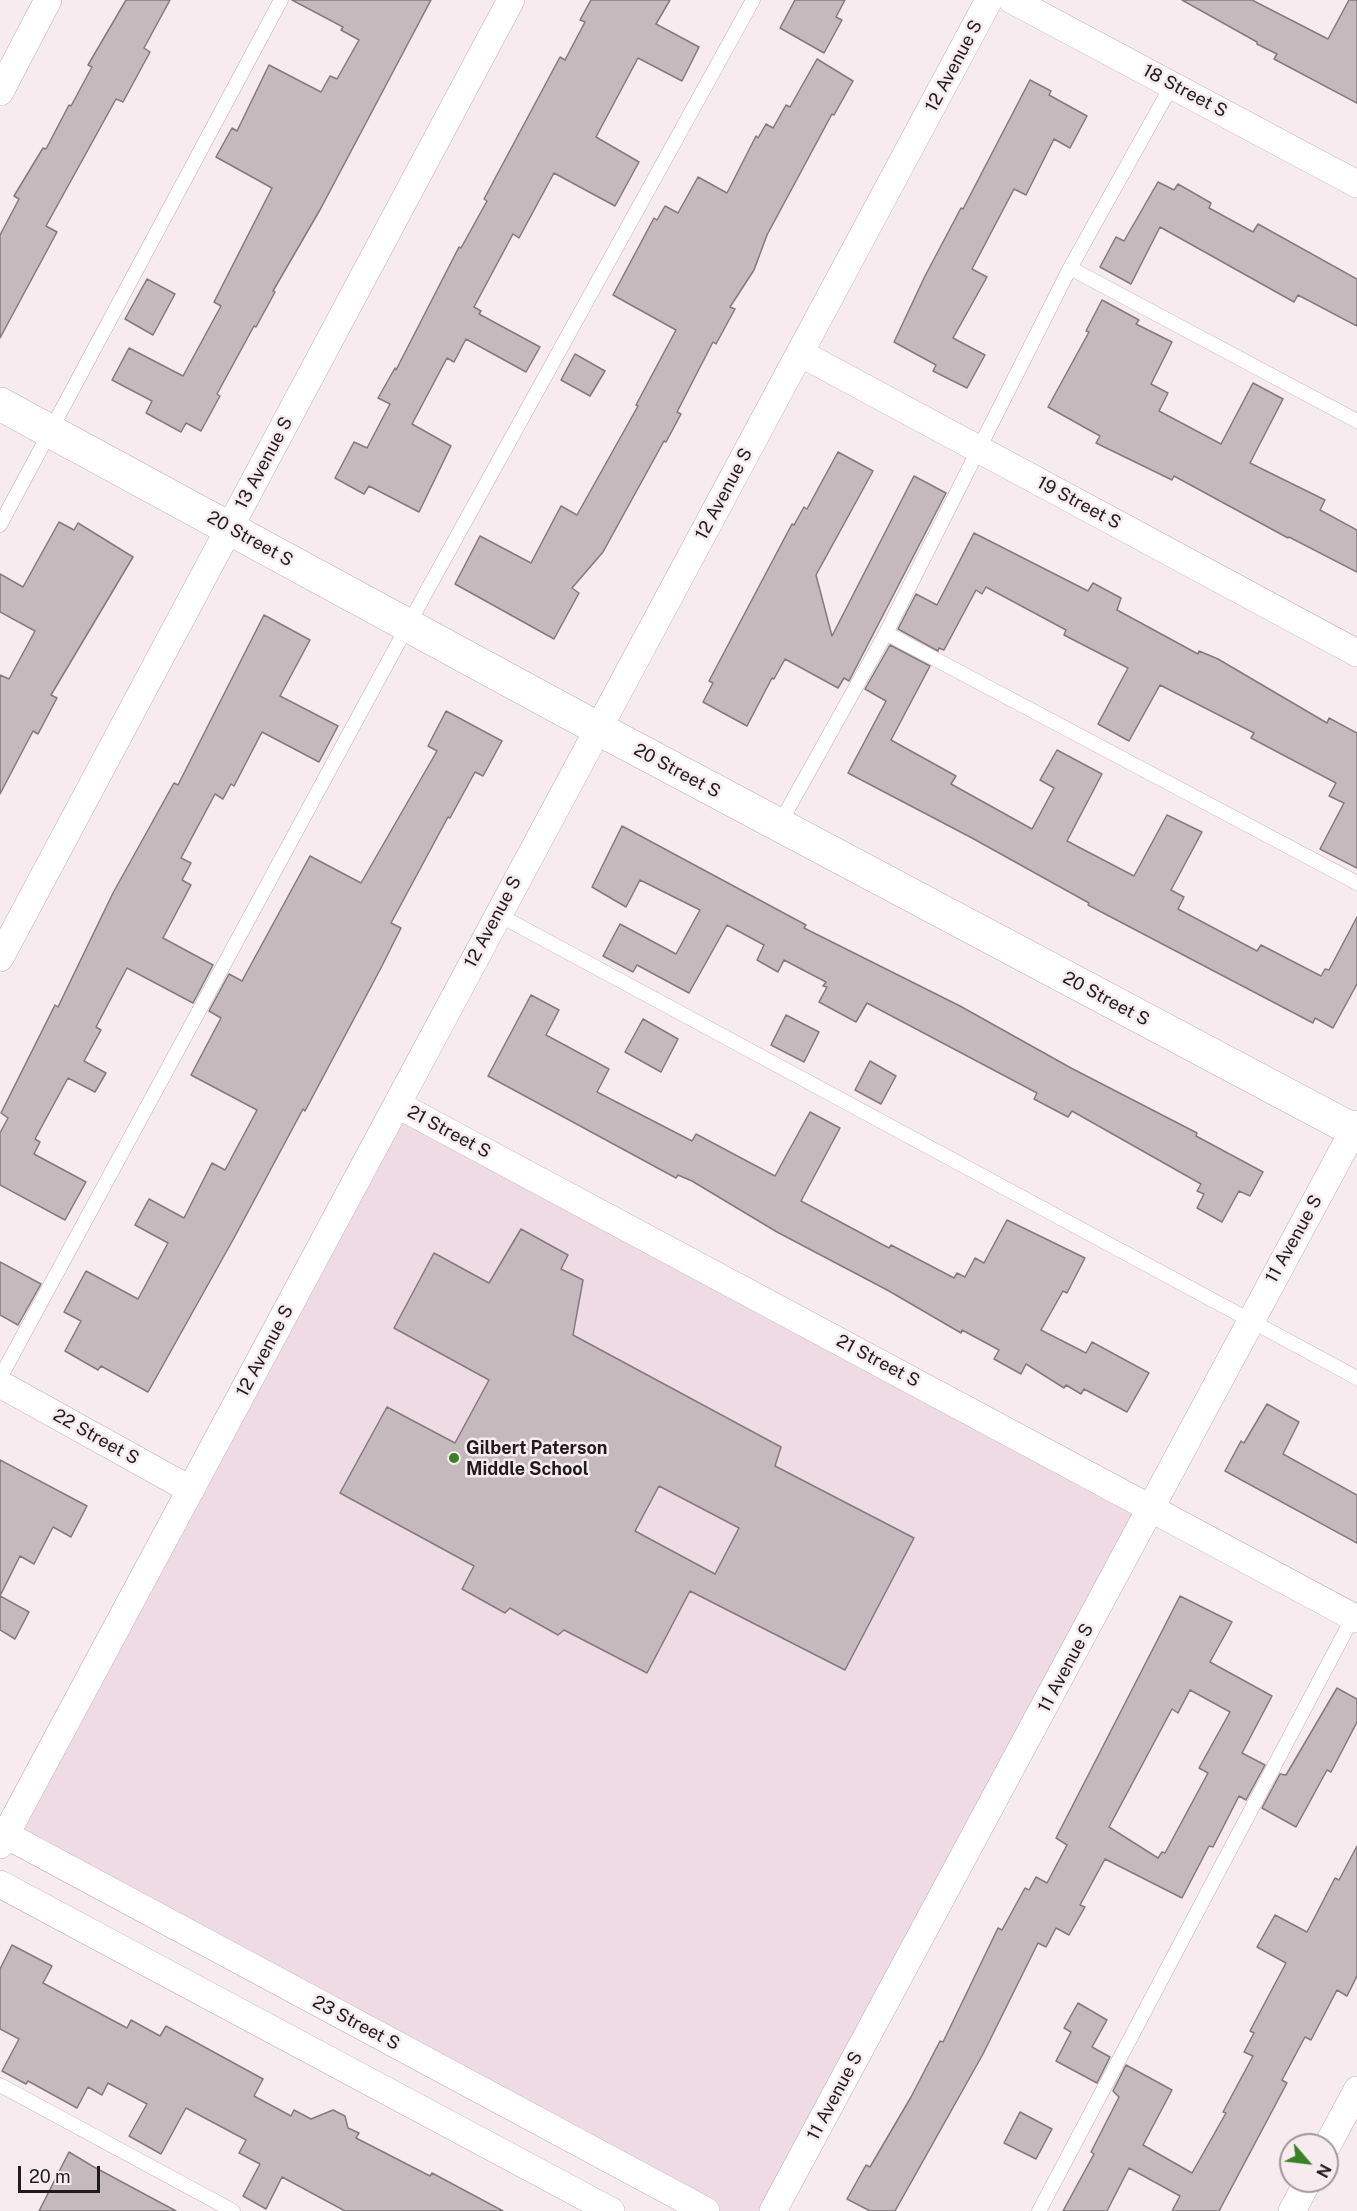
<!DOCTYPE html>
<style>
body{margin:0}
#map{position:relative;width:1357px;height:2211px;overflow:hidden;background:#f7ebf0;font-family:"Public Sans",sans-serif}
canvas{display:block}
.north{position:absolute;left:1279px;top:2133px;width:60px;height:60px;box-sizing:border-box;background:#f7ebf0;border:2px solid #a1989c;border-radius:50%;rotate:118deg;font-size:16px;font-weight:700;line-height:24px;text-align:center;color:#201c1d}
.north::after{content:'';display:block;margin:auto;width:21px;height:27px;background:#3a8025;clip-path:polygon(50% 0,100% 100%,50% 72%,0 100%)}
.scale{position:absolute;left:18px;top:2166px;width:82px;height:27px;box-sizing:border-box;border:3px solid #201c1d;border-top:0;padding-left:8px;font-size:18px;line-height:21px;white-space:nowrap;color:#201c1d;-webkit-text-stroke:4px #f7ebf0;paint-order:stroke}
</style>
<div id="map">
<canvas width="1357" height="2211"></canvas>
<div class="north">N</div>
<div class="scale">20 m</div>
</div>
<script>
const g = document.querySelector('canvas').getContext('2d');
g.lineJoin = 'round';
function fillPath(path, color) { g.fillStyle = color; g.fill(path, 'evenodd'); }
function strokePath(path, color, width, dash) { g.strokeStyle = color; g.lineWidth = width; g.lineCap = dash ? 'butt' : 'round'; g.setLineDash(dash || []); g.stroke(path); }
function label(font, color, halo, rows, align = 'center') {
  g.font = font + ' "Public Sans",sans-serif'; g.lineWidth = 5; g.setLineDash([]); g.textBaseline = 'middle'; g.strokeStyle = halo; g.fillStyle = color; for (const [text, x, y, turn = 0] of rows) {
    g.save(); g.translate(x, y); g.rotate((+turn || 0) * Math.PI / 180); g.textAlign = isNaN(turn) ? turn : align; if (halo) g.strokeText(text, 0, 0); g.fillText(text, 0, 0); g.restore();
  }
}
const built = new Path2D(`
 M 398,1105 L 1153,1508 L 773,2211 L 706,2211 L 6,1835 Z`);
const building = new Path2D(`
 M 126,0 L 170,0 L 144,48 L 150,52 L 123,102 L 116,99 L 46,226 L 57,232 L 0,338 L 0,235 L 19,199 L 14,196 L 43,148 L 46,149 L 69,105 L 71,106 L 92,67 L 88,65 Z
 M 292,0 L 431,0 L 321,208 L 273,291 L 275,292 L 256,327 L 254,326 L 217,394 L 220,396 L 201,431 L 186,423 L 181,432 L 146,413 L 152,401 L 112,380 L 129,348 L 183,376 L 221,306 L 214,302 L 272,188 L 216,157 L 232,128 L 237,131 L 269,65 L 321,92 L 330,76 L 337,79 L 359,40 L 341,30 L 343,27 Z
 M 591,0 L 670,0 L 656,24 L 699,47 L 682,81 L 638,58 L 596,137 L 639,162 L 615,206 L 554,173 L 519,238 L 513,234 L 474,307 L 481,311 L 479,314 L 540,347 L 526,372 L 466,339 L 454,362 L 447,358 L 412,424 L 451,446 L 419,512 L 369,486 L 364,494 L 335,478 L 354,442 L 367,448 L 390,404 L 378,398 L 395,368 L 396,370 L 459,247 L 461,248 L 487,201 L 484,199 L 560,57 L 565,60 L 585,22 L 580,20 Z
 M 795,0 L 845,0 L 836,17 L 842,20 L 824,53 L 780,28 Z
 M 1182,0 L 1252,0 L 1328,39 L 1349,0 L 1357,0 L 1357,103 L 1274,59 L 1277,54 L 1257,44 L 1257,42 Z
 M 817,59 L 853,81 L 834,115 L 832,114 L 767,235 L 754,270 L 730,307 L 735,309 L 716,344 L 713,342 L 677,412 L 681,414 L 666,442 L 664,441 L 603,552 L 572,588 L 579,593 L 554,639 L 455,584 L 480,536 L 531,563 L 561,506 L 577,515 L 638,406 L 636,405 L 676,330 L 613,295 L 654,218 L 657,220 L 665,206 L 678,213 L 698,177 L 727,193 L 756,136 L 758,138 L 766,124 L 773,128 L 786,105 L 790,107 Z
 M 1030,80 L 1051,91 L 1049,95 L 1087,116 L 1070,148 L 1054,139 L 1026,195 L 1014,189 L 972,269 L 987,277 L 953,338 L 985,355 L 967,388 L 933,371 L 936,365 L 894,342 L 925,276 L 961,208 L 963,209 Z
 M 1158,182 L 1174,190 L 1178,184 L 1211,203 L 1209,208 L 1253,232 L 1258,224 L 1357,279 L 1357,326 L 1298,295 L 1294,302 L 1160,227 L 1131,284 L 1100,267 L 1116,237 L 1124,241 Z
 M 147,279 L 175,294 L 153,335 L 125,319 Z
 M 1102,300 L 1139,320 L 1136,324 L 1172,342 L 1151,384 L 1168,393 L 1159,411 L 1221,444 L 1253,383 L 1283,399 L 1250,463 L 1325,500 L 1320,510 L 1357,530 L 1357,572 L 1289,537 L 1288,538 L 1174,476 L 1172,480 L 1096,443 L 1100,436 L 1048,407 L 1089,332 L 1086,331 Z
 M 575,354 L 605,371 L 590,396 L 561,380 Z
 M 838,452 L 873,471 L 816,575 L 832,636 L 914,476 L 946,493 L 849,681 L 844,678 L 838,688 L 785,659 L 774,679 L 772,678 L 747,726 L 703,702 L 713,683 L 709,681 L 792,524 L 794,525 L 804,507 L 807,509 Z
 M 59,522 L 74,530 L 78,523 L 133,557 L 51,695 L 57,698 L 38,734 L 33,731 L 0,794 L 0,675 L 9,679 L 35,631 L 0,612 L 0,574 L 23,587 Z
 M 974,533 L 1088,591 L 1093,583 L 1121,598 L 1117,610 L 1198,654 L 1199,651 L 1218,659 L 1327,723 L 1329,718 L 1357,733 L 1357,868 L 1320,849 L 1344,803 L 1329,796 L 1336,783 L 1251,738 L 1254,733 L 1160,685 L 1129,741 L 1098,724 L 1128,668 L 1064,635 L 1066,630 L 986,587 L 982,594 L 976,590 L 944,650 L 939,648 L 938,651 L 898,629 L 916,594 L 937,605 Z
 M 264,615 L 310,640 L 280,696 L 338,726 L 319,762 L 262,732 L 234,786 L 231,784 L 223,799 L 215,794 L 181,858 L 191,863 L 182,880 L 191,885 L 163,938 L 213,965 L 193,1003 L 127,968 L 96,1027 L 101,1030 L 84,1061 L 106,1073 L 95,1092 L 68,1078 L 35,1139 L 40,1142 L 34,1154 L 86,1182 L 65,1220 L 0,1185 L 0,1133 L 8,1118 L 1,1113 L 55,1005 L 58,1007 L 113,893 L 174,783 L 178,785 Z
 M 890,645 L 930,666 L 891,740 L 956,776 L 951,784 L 1032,829 L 1054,788 L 1040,780 L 1057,750 L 1102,774 L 1067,841 L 1134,876 L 1167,815 L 1202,832 L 1171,890 L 1184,897 L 1178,909 L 1257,951 L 1261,945 L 1321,976 L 1325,969 L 1329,970 L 1357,917 L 1357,984 L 1333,1028 L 1315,1018 L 1313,1023 L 1088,905 L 1089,903 L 972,838 L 848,773 L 886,701 L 865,689 Z
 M 446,711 L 502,741 L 483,776 L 475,772 L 450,818 L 448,817 L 391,923 L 401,928 L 382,966 L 305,1111 L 303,1109 L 234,1238 L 148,1392 L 101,1366 L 98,1370 L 65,1351 L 81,1321 L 64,1312 L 86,1271 L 138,1299 L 168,1243 L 135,1225 L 149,1199 L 184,1218 L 212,1163 L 225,1170 L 257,1110 L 191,1075 L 221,1018 L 209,1011 L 229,974 L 242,981 L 310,856 L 361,883 L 437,751 L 428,746 Z
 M 622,826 L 806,925 L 804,928 L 960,1006 L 1071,1068 L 1197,1133 L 1196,1136 L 1263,1172 L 1250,1196 L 1239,1191 L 1222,1222 L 1197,1208 L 1204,1194 L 1197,1191 L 1201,1184 L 1072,1111 L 1068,1117 L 1034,1099 L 1037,1093 L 867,1003 L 856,1022 L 819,1002 L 827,987 L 823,986 L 826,982 L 784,960 L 778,972 L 757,960 L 764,945 L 727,925 L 689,993 L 637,965 L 633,972 L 603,956 L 620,924 L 676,954 L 700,910 L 640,880 L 626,907 L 592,887 Z
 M 531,995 L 559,1010 L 546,1035 L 609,1069 L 597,1092 L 692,1141 L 696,1134 L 775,1176 L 810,1112 L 840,1128 L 801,1201 L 889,1248 L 891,1245 L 954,1278 L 957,1273 L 965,1277 L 975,1258 L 984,1263 L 1007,1220 L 1085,1258 L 1067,1293 L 1063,1291 L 1041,1330 L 1086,1353 L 1092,1342 L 1149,1373 L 1127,1412 L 1084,1389 L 1081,1394 L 1066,1385 L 1064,1388 L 1026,1364 L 1021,1374 L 994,1359 L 999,1350 L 962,1330 L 961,1333 L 889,1291 L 777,1232 L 692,1181 L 678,1175 L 676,1178 L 488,1076 Z
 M 786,1015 L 819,1032 L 804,1062 L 771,1045 Z
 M 643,1019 L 678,1039 L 661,1072 L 625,1052 Z
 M 870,1061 L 896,1076 L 881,1104 L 855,1090 Z
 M 521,1229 L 568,1255 L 561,1269 L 583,1280 L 573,1335 L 781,1447 L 775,1466 L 914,1538 L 845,1670 L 690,1591 L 647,1673 L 564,1630 L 558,1635 L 510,1608 L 505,1613 L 462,1589 L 474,1566 L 340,1493 L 387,1407 L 455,1443 L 489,1380 L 394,1328 L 434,1253 L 489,1283 ZM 659,1486 L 739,1528 L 715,1574 L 635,1531 Z
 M 0,1262 L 41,1284 L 18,1325 L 0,1315 Z
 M 1267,1404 L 1299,1422 L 1283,1454 L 1357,1495 L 1357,1543 L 1225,1471 L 1241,1441 L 1244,1443 Z
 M 0,1460 L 87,1506 L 71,1537 L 53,1527 L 34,1564 L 20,1556 L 0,1596 L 29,1612 L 15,1639 L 0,1630 Z
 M 1180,1596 L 1232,1622 L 1210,1662 L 1272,1696 L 1242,1753 L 1265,1765 L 1246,1800 L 1239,1796 L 1213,1847 L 1209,1846 L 1182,1898 L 1105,1859 L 1080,1905 L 1085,1907 L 1069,1935 L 1056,1928 L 1046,1947 L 1038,1943 L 983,2054 L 895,2211 L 870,2211 L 847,2199 L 866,2165 L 870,2167 L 911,2097 L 940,2041 L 943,2042 L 998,1928 L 1002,1930 L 1025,1888 L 1029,1890 L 1036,1877 L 1047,1883 L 1067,1845 L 1056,1838 ZM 1190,1690 L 1230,1712 L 1199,1768 L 1208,1773 L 1165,1853 L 1162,1852 L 1158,1858 L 1109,1827 L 1172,1709 L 1178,1713 Z
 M 1337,1688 L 1357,1699 L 1357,1722 L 1331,1772 L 1327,1770 L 1296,1827 L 1262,1808 L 1280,1774 L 1286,1775 Z
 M 1357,1846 L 1357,1976 L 1347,1996 L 1337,1990 L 1311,2040 L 1305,2037 L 1282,2080 L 1287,2083 L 1219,2211 L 1172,2211 L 1180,2196 L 1129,2168 L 1107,2211 L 1063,2211 L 1094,2154 L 1091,2152 L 1119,2097 L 1113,2091 L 1126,2065 L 1172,2090 L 1143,2145 L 1192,2173 L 1226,2113 L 1223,2112 L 1253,2056 L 1244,2052 L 1254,2033 L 1250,2031 L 1286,1963 L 1257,1947 L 1275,1915 L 1307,1932 L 1335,1878 L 1339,1880 Z
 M 12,1945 L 52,1966 L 43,1983 L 127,2028 L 131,2020 L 160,2036 L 166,2026 L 263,2079 L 254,2096 L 291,2116 L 294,2110 L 311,2119 L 333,2110 L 345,2116 L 348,2128 L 359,2133 L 356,2138 L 430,2176 L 432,2173 L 503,2211 L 345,2211 L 282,2177 L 266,2209 L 243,2196 L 260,2164 L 239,2153 L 246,2140 L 186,2108 L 161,2154 L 129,2136 L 147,2104 L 108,2083 L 102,2095 L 88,2087 L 77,2108 L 28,2081 L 26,2084 L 2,2071 L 19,2039 L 0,2029 L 0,1969 Z
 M 1078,2003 L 1107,2020 L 1092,2047 L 1110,2057 L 1097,2083 L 1056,2061 L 1071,2032 L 1064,2028 Z
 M 1020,2112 L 1052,2129 L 1036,2159 L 1004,2143 Z
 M 69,2152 L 94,2167 L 176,2211 L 39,2211 Z`);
const service = new Path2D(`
 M 1070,268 L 1357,421
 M 0,525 L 281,0
 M 886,633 L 1357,883
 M 779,825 L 886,633 L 1070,268 L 1172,85
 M 497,914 L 1357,1378
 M 0,1378 L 408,625 L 753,0
 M 0,2085 L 233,2211
 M 1039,2211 L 1353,1617`);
const minor = new Path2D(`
 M 1012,0 L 1357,184
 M 0,92 L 48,0
 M 800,353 L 1357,653
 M 0,958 L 511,0
 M 398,1105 L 1357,1619
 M 0,1384 L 191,1490
 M 6,1835 L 706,2211
 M 0,1845 L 989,0
 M 0,1884 L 611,2211
 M 1327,2146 L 1357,2090
 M 773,2211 L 1357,1124
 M 1292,2211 L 1308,2181`);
const tertiary = new Path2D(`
 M 0,404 L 597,728 L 1357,1132`);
const markers = [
 [454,1458,6,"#3a8025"]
];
const streetNames = [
 ["12 Avenue S",954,66,-62],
 ["18 Street S",1185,91,28],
 ["13 Avenue S",264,463,-62],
 ["12 Avenue S",724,494,-62],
 ["19 Street S",1079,503,28],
 ["20 Street S",250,539,29],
 ["20 Street S",677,771,28],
 ["12 Avenue S",493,922,-62],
 ["20 Street S",1106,999,28],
 ["21 Street S",449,1132,28],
 ["11 Avenue S",1294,1239,-61],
 ["12 Avenue S",265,1351,-62],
 ["21 Street S",878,1361,28],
 ["22 Street S",96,1437,29],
 ["11 Avenue S",1066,1668,-62],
 ["23 Street S",356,2023,28],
 ["11 Avenue S",835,2096,-62]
];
const poiNames = [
 ["Gilbert Paterson",466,1448],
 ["Middle School",466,1469]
];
fillPath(built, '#efdbe3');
fillPath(building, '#c5b9be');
strokePath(building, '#847a7e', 1.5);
strokePath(service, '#baafb4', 15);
strokePath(minor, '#baafb4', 28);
strokePath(tertiary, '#baafb4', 34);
strokePath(service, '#fff', 14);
strokePath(minor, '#fff', 27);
strokePath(tertiary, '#fff', 33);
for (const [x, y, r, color] of markers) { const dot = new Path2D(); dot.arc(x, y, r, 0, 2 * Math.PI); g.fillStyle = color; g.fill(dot); strokePath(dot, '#f7ebf0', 2); }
label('18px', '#201c1d', '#f7ebf0', streetNames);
label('bold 18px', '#201c1d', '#f7ebf0', poiNames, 'left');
</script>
